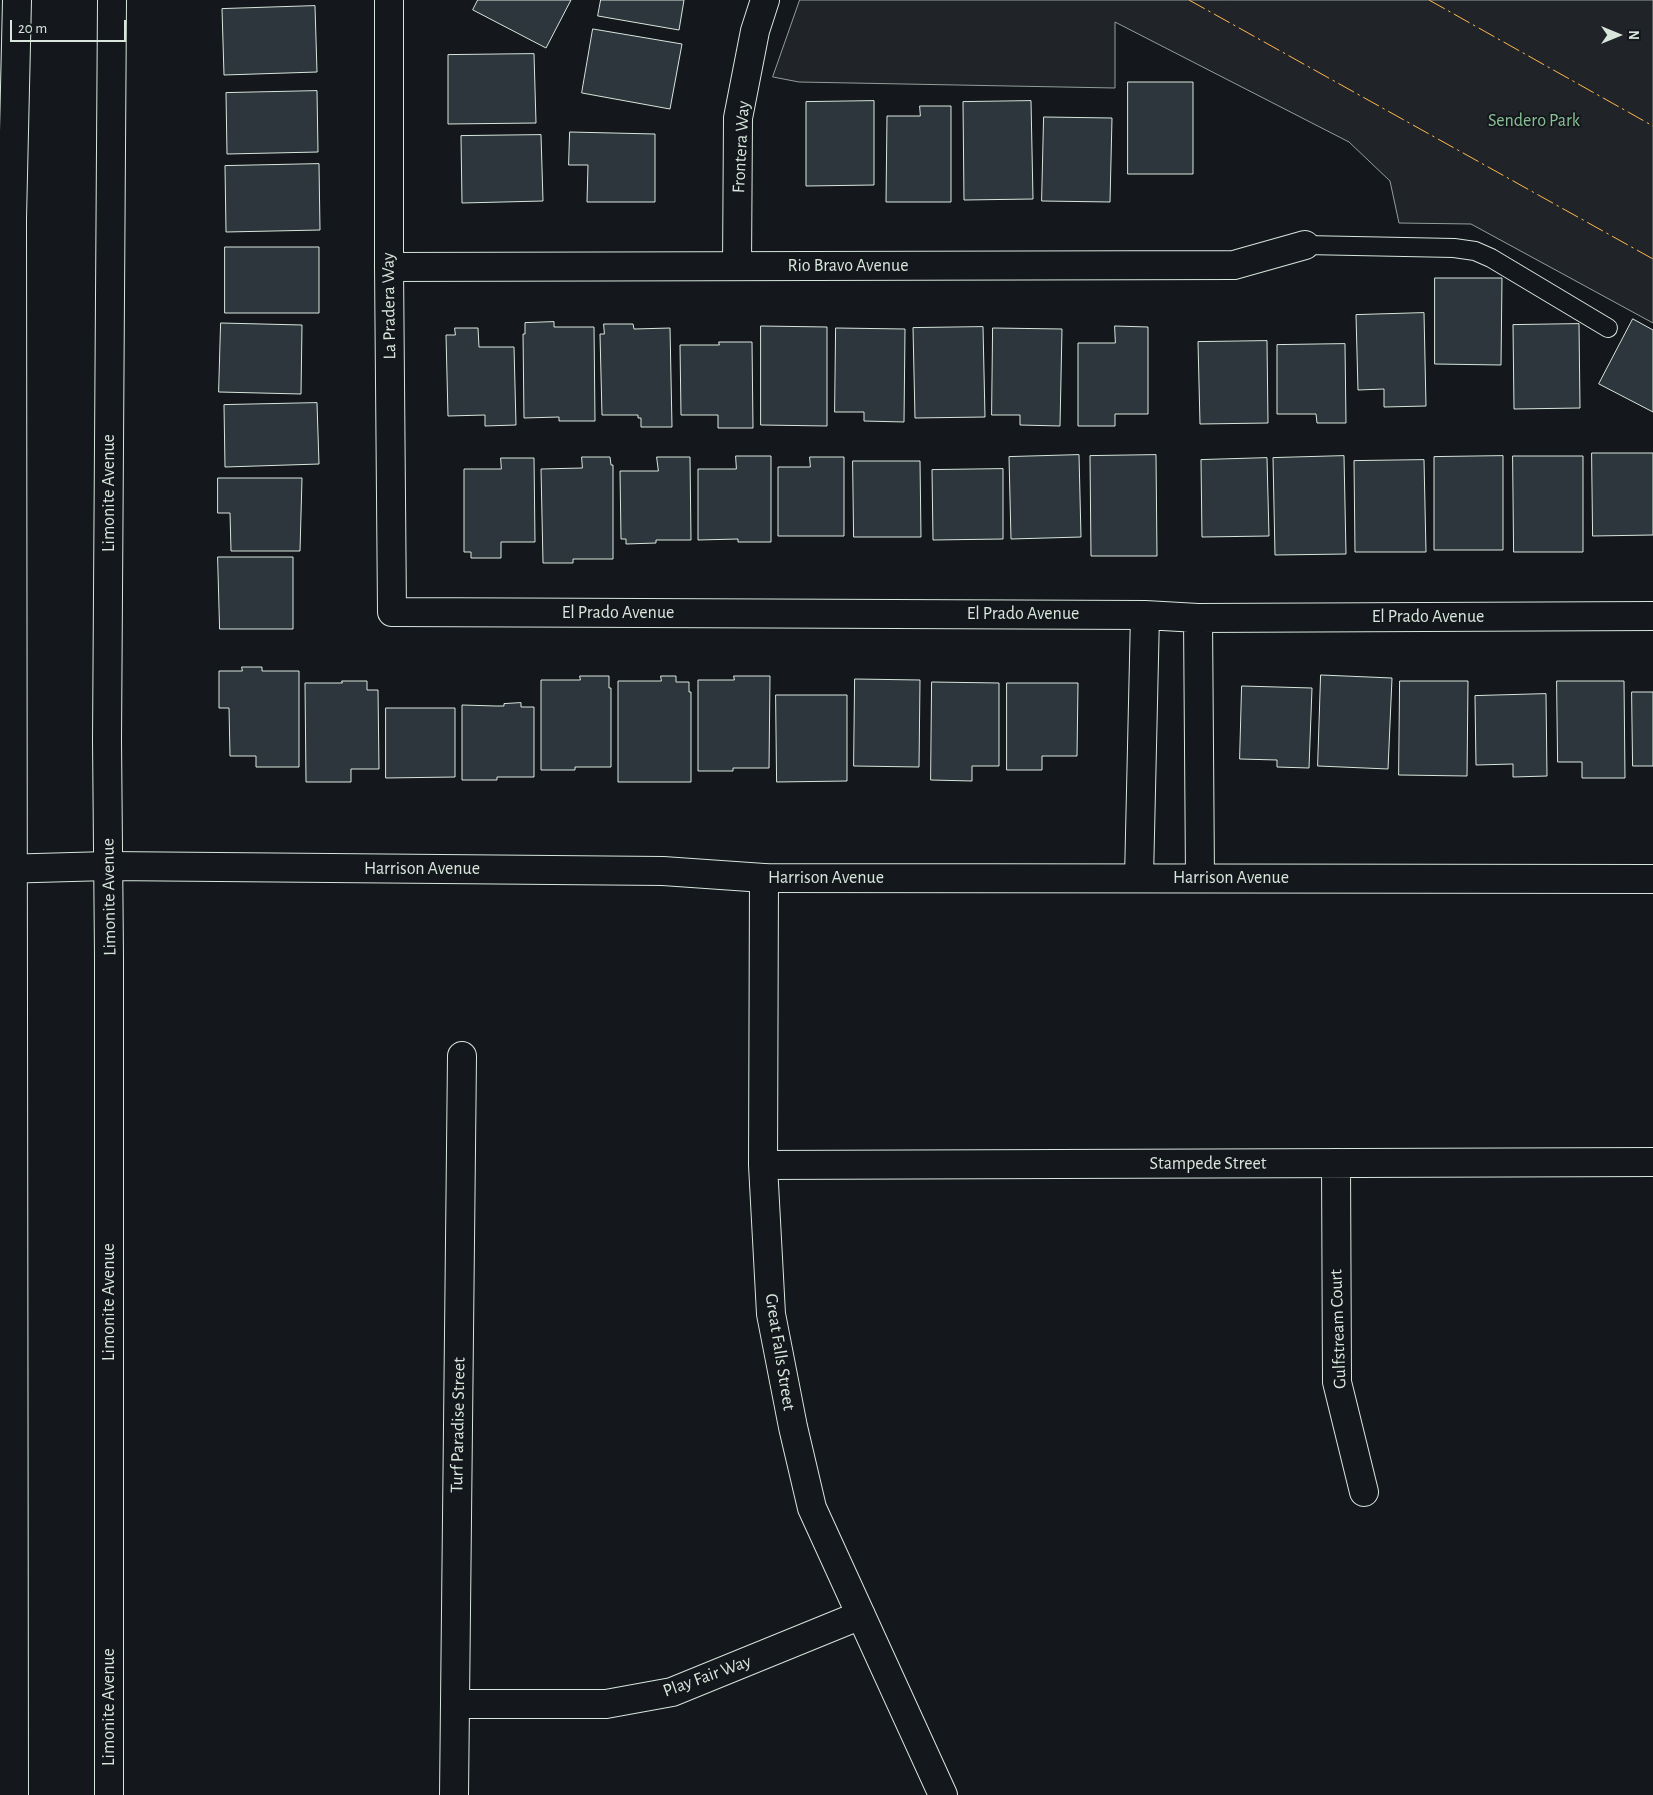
<!DOCTYPE html>
<style>
body{margin:0}
#map{position:relative;width:1653px;height:1795px;overflow:hidden;background:#14181c;font-family:"Alegreya Sans",sans-serif}
canvas{display:block}
.north{position:absolute;left:1593px;top:10px;width:50px;height:50px;-webkit-text-stroke:4px #14181c;paint-order:stroke;rotate:90deg;font-size:14px;font-weight:700;line-height:20px;text-align:center;color:#d8e6dc}
.north::after{content:'';display:block;margin:auto;width:18px;height:22px;background:#d8e6dc;clip-path:polygon(50% 0,100% 100%,50% 72%,0 100%)}
.scale{position:absolute;left:10px;top:20px;width:116px;height:22px;box-sizing:border-box;border:2px solid #d8e6dc;border-top:0;padding-left:6px;font-size:15px;line-height:18px;white-space:nowrap;color:#d8e6dc;-webkit-text-stroke:4px #14181c;paint-order:stroke}
</style>
<div id="map">
<canvas width="1653" height="1795"></canvas>
<div class="north">N</div>
<div class="scale">20 m</div>
</div>
<script>
const g = document.querySelector('canvas').getContext('2d');
g.lineJoin = 'round';
function fillPath(path, color) { g.fillStyle = color; g.fill(path, 'evenodd'); }
function strokePath(path, color, width, dash) { g.strokeStyle = color; g.lineWidth = width; g.lineCap = dash ? 'butt' : 'round'; g.setLineDash(dash || []); g.stroke(path); }
function label(font, color, halo, rows, align = 'center') {
  g.font = font + ' "Alegreya Sans",sans-serif'; g.lineWidth = 4; g.setLineDash([]); g.textBaseline = 'middle'; g.strokeStyle = halo; g.fillStyle = color; for (const [text, x, y, turn = 0] of rows) {
    g.save(); g.translate(x, y); g.rotate((+turn || 0) * Math.PI / 180); g.textAlign = isNaN(turn) ? turn : align; if (halo) g.strokeText(text, 0, 0); g.fillText(text, 0, 0); g.restore();
  }
}
const green = new Path2D(`
 M 800,0 L 1653,0 L 1653,323 L 1471,224 L 1399,223 L 1390,181 L 1349,142 L 1115,22 L 1115,88 L 799,82 L 773,77 Z`);
const building = new Path2D(`
 M 478,0 L 571,0 L 546,48 L 473,10 Z
 M 601,0 L 684,0 L 679,30 L 598,16 Z
 M 315,6 L 317,72 L 224,75 L 222,9 Z
 M 593,29 L 682,44 L 670,109 L 582,93 Z
 M 534,54 L 536,123 L 448,124 L 448,55 Z
 M 1128,82 L 1193,82 L 1193,174 L 1128,174 Z
 M 317,91 L 318,152 L 227,154 L 226,93 Z
 M 874,101 L 874,185 L 806,186 L 806,102 Z
 M 1031,101 L 1033,199 L 964,200 L 963,102 Z
 M 920,106 L 951,106 L 951,202 L 886,202 L 887,116 L 920,116 Z
 M 1044,117 L 1112,118 L 1110,202 L 1042,201 Z
 M 570,132 L 655,134 L 655,202 L 587,202 L 588,165 L 569,165 Z
 M 541,135 L 543,201 L 462,203 L 461,136 Z
 M 319,164 L 320,230 L 226,232 L 225,166 Z
 M 225,247 L 319,247 L 319,313 L 225,313 Z
 M 1435,278 L 1502,278 L 1501,365 L 1435,364 Z
 M 1424,313 L 1426,406 L 1384,407 L 1384,389 L 1358,390 L 1356,315 Z
 M 1633,319 L 1653,330 L 1653,412 L 1599,384 Z
 M 554,322 L 554,327 L 594,327 L 595,421 L 559,421 L 559,417 L 524,418 L 523,334 L 525,334 L 525,323 Z
 M 221,323 L 302,325 L 301,394 L 219,392 Z
 M 604,324 L 633,324 L 634,329 L 670,328 L 672,427 L 641,427 L 641,418 L 638,418 L 638,415 L 602,415 L 600,334 L 604,334 Z
 M 1579,324 L 1580,408 L 1514,409 L 1513,325 Z
 M 761,326 L 827,327 L 827,426 L 761,425 Z
 M 1115,326 L 1148,327 L 1148,414 L 1115,414 L 1115,426 L 1078,426 L 1078,343 L 1115,343 Z
 M 983,327 L 985,417 L 915,418 L 913,328 Z
 M 455,328 L 478,328 L 479,347 L 514,347 L 516,425 L 485,426 L 485,415 L 448,416 L 446,335 L 455,335 Z
 M 836,328 L 905,329 L 904,422 L 864,421 L 864,412 L 835,412 Z
 M 993,328 L 1062,329 L 1060,426 L 1020,425 L 1020,415 L 992,415 Z
 M 1267,341 L 1268,423 L 1200,424 L 1198,342 Z
 M 719,342 L 752,342 L 753,428 L 718,428 L 718,415 L 681,415 L 680,345 L 719,345 Z
 M 1345,344 L 1346,423 L 1317,423 L 1316,414 L 1277,414 L 1277,345 Z
 M 317,403 L 319,464 L 225,467 L 224,405 Z
 M 1592,453 L 1653,453 L 1653,535 L 1593,536 Z
 M 1079,455 L 1081,537 L 1011,539 L 1009,457 Z
 M 1156,455 L 1157,556 L 1091,556 L 1090,456 Z
 M 736,456 L 771,456 L 771,542 L 738,542 L 738,539 L 698,540 L 698,469 L 736,469 Z
 M 1344,456 L 1346,554 L 1275,555 L 1273,458 Z
 M 1503,456 L 1503,550 L 1434,550 L 1434,457 Z
 M 1513,456 L 1583,456 L 1583,552 L 1514,552 Z
 M 582,457 L 610,457 L 611,465 L 613,465 L 613,559 L 573,559 L 573,563 L 543,563 L 541,469 L 582,468 Z
 M 657,457 L 690,457 L 691,540 L 656,540 L 656,543 L 626,544 L 626,539 L 621,539 L 620,471 L 658,471 Z
 M 810,457 L 844,457 L 844,536 L 778,536 L 778,467 L 810,467 Z
 M 501,458 L 534,458 L 535,542 L 501,542 L 501,558 L 471,558 L 471,552 L 464,552 L 464,469 L 501,469 Z
 M 1267,458 L 1269,536 L 1202,537 L 1201,460 Z
 M 1424,460 L 1426,552 L 1355,552 L 1354,461 Z
 M 853,461 L 920,461 L 921,537 L 854,537 Z
 M 1003,469 L 1003,539 L 933,540 L 932,470 Z
 M 218,478 L 302,478 L 300,551 L 231,551 L 230,513 L 218,513 Z
 M 218,557 L 293,557 L 293,629 L 220,629 Z
 M 242,667 L 262,667 L 262,671 L 299,671 L 299,767 L 256,767 L 256,756 L 230,756 L 229,708 L 219,708 L 219,671 L 242,671 Z
 M 1321,675 L 1392,678 L 1388,769 L 1318,766 Z
 M 580,676 L 609,676 L 609,688 L 611,688 L 611,767 L 575,767 L 575,770 L 541,770 L 541,680 L 580,680 Z
 M 661,676 L 676,676 L 676,682 L 689,682 L 689,692 L 691,692 L 691,782 L 618,782 L 618,681 L 661,681 Z
 M 734,676 L 770,676 L 769,768 L 733,768 L 733,771 L 698,771 L 698,680 L 734,680 Z
 M 855,679 L 920,680 L 919,767 L 854,766 Z
 M 342,681 L 367,681 L 367,690 L 378,690 L 379,769 L 351,769 L 351,782 L 306,782 L 305,683 L 342,683 Z
 M 1400,681 L 1468,681 L 1467,776 L 1399,775 Z
 M 1557,681 L 1624,681 L 1625,778 L 1582,778 L 1582,762 L 1558,762 Z
 M 932,682 L 999,683 L 999,766 L 972,766 L 972,781 L 931,780 Z
 M 1007,683 L 1078,683 L 1077,756 L 1042,756 L 1042,770 L 1007,770 Z
 M 1242,686 L 1312,688 L 1309,768 L 1277,767 L 1277,760 L 1240,759 Z
 M 1632,692 L 1653,692 L 1653,766 L 1633,766 Z
 M 1546,694 L 1547,776 L 1513,777 L 1513,764 L 1476,765 L 1475,696 Z
 M 776,695 L 847,695 L 847,781 L 777,782 Z
 M 521,703 L 521,707 L 534,707 L 534,777 L 497,777 L 497,780 L 462,780 L 462,705 L 496,706 L 504,706 L 504,704 Z
 M 386,708 L 455,708 L 455,777 L 386,778 Z`);
const lane = new Path2D(`
 M 1305,245 L 1454,248 L 1475,251 L 1491,258 L 1608,328`);
const street = new Path2D(`
 M 389,0 L 389,267 L 392,612 L 1145,615 L 1198,618 L 1653,616
 M 737,266 L 738,118 L 755,31 L 765,0
 M 389,267 L 1234,265 L 1305,245
 M 1198,618 L 1200,878
 M 764,878 L 763,1165 L 771,1314 L 793,1427 L 812,1508 L 943,1795
 M 1139,878 L 1145,615
 M 1336,1163 L 1337,1382 L 1364,1492
 M 763,1165 L 1653,1162
 M 455,1704 L 606,1704 L 672,1692 L 861,1615
 M 454,1795 L 462,1056`);
const secondary = new Path2D(`
 M 0,869 L 108,866 L 663,871 L 764,878 L 1653,879`);
const primary = new Path2D(`
 M 14,1795 L 12,219 L 17,0
 M 109,1795 L 109,957 L 107,740 L 112,0`);
const power = new Path2D(`
 M 1189,0 L 1653,259
 M 1429,0 L 1653,126`);
const parkNames = [
 ["Sendero Park",1534,121]
];
const streetNames = [
 ["Frontera Way",741,147,-87],
 ["Rio Bravo Avenue",848,266],
 ["La Pradera Way",389,306,-91],
 ["Limonite Avenue",109,493,-90],
 ["El Prado Avenue",618,613],
 ["El Prado Avenue",1023,614],
 ["El Prado Avenue",1428,617],
 ["Harrison Avenue",422,869],
 ["Harrison Avenue",826,878],
 ["Harrison Avenue",1231,878],
 ["Limonite Avenue",109,897,-91],
 ["Stampede Street",1208,1164],
 ["Limonite Avenue",109,1302,-90],
 ["Gulfstream Court",1338,1329,-92],
 ["Great Falls Street",780,1352,81],
 ["Turf Paradise Street",458,1425,-89],
 ["Play Fair Way",707,1676,-20],
 ["Limonite Avenue",109,1707,-90]
];
fillPath(green, '#202428');
strokePath(green, '#939e99', 1);
fillPath(building, '#2c363c');
strokePath(building, '#d8e6dc', 1);
strokePath(lane, '#d8e6dc', 20);
strokePath(street, '#d8e6dc', 30);
strokePath(secondary, '#d8e6dc', 30);
strokePath(primary, '#d8e6dc', 30);
strokePath(lane, '#14181c', 18);
strokePath(street, '#14181c', 28);
strokePath(secondary, '#14181c', 28);
strokePath(primary, '#14181c', 28);
strokePath(power, '#ffb74d', 1, [18, 4, 2.5, 4]);
label('18px', '#8ac095', '#14181c', parkNames);
label('18px', '#d8e6dc', '#14181c', streetNames);
</script>
